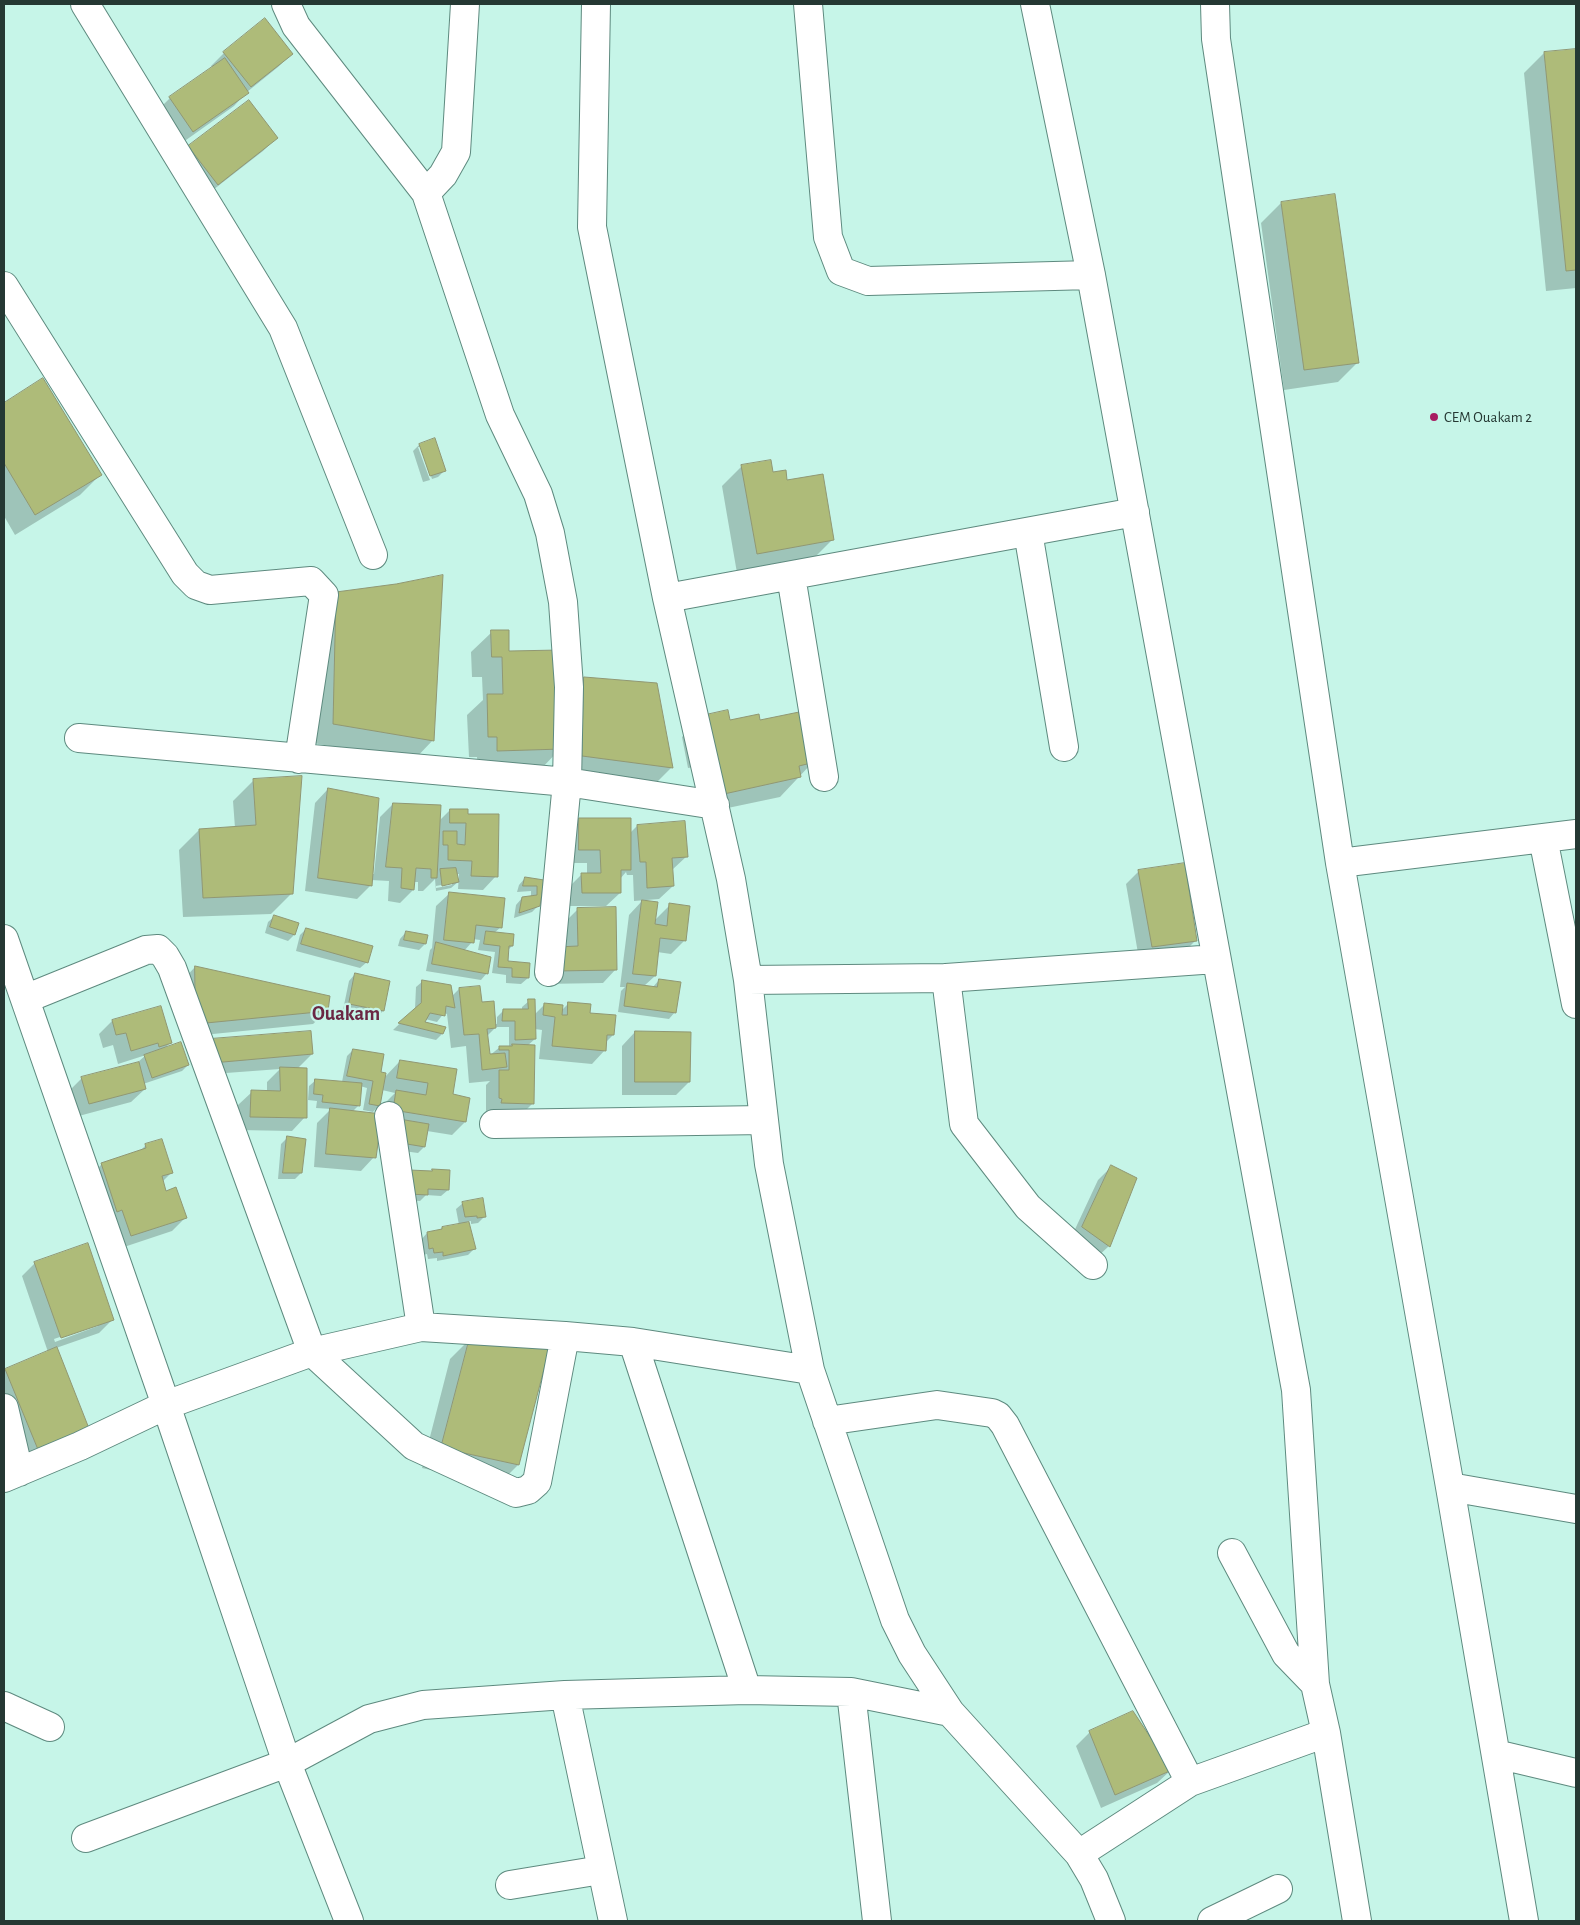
<!DOCTYPE html>
<style>
body{margin:0}
#map{position:relative;width:1580px;height:1925px;overflow:hidden;background:#c6f5e8;font-family:"Alegreya Sans",sans-serif}
canvas{display:block}
.frame{position:absolute;inset:0;border:5px solid #253833;pointer-events:none}
</style>
<div id="map">
<canvas width="1580" height="1925"></canvas>
<div class="frame"></div>
</div>
<script>
const g = document.querySelector('canvas').getContext('2d');
g.lineJoin = 'round';
function fillPath(path, color) { g.fillStyle = color; g.fill(path, 'evenodd'); }
function strokePath(path, color, width, dash) { g.strokeStyle = color; g.lineWidth = width; g.lineCap = dash ? 'butt' : 'round'; g.setLineDash(dash || []); g.stroke(path); }
function label(font, color, halo, rows, align = 'center') {
  g.font = font + ' "Alegreya Sans",sans-serif'; g.lineWidth = 4.5; g.setLineDash([]); g.textBaseline = 'middle'; g.strokeStyle = halo; g.fillStyle = color; for (const [text, x, y, turn = 0] of rows) {
    g.save(); g.translate(x, y); g.rotate((+turn || 0) * Math.PI / 180); g.textAlign = isNaN(turn) ? turn : align; if (halo) g.strokeText(text, 0, 0); g.fillText(text, 0, 0); g.restore();
  }
}
const shadow = new Path2D(`
 M 1576,50 L 1576,288 L 1546,291 L 1524,73 L 1544,53 Z
 M 224,53 L 292,54 L 278,67 L 247,92 L 234,106 L 179,145 L 156,112 L 170,98 L 213,69 L 211,66 Z
 M 276,138 L 263,151 L 204,197 L 176,161 L 189,147 Z
 M 1281,203 L 1358,362 L 1338,382 L 1284,390 L 1261,223 Z
 M 43,380 L 100,475 L 80,495 L 15,535 L 4,516 L 4,404 Z
 M 435,440 L 445,470 L 438,477 L 432,479 L 421,447 L 418,447 L 430,480 L 423,482 L 413,451 L 419,445 Z
 M 742,466 L 772,474 L 786,481 L 833,539 L 813,559 L 737,573 L 722,486 Z
 M 337,593 L 433,740 L 413,761 L 313,743 Z
 M 492,632 L 508,653 L 561,748 L 541,769 L 478,770 L 477,757 L 469,757 L 467,715 L 483,700 L 482,677 L 472,677 L 471,652 Z
 M 585,678 L 656,684 L 671,768 L 651,788 L 563,776 L 565,698 Z
 M 702,717 L 729,721 L 759,722 L 813,762 L 780,797 L 704,813 L 694,767 L 688,768 L 682,737 Z
 M 253,781 L 291,894 L 271,914 L 183,917 L 179,850 L 199,830 L 235,828 L 233,801 Z
 M 328,789 L 372,874 L 374,874 L 380,817 L 393,804 L 439,821 L 450,810 L 467,815 L 496,876 L 483,890 L 458,889 L 459,874 L 456,874 L 458,882 L 451,888 L 436,891 L 435,879 L 423,891 L 418,891 L 418,882 L 414,882 L 413,890 L 400,903 L 388,901 L 389,881 L 371,880 L 371,885 L 357,899 L 305,891 L 315,803 ZM 452,883 L 452,885 L 436,888 L 436,886 Z
 M 580,819 L 629,834 L 637,826 L 687,856 L 672,870 L 673,886 L 659,899 L 634,901 L 633,875 L 627,875 L 626,872 L 620,879 L 620,893 L 606,906 L 569,906 L 568,888 L 582,874 L 587,874 L 587,863 L 566,863 L 566,833 Z
 M 1139,871 L 1196,940 L 1182,954 L 1139,959 L 1126,884 Z
 M 525,878 L 543,881 L 539,905 L 532,912 L 514,918 L 516,905 L 522,898 L 531,897 L 531,891 L 517,892 L 519,885 Z
 M 450,893 L 501,927 L 494,933 L 512,946 L 508,950 L 506,962 L 528,978 L 521,984 L 506,983 L 506,975 L 492,973 L 495,952 L 478,950 L 480,940 L 473,939 L 472,942 L 464,951 L 487,973 L 481,980 L 426,971 L 430,950 L 432,948 L 436,906 Z
 M 642,901 L 654,921 L 670,905 L 685,940 L 671,954 L 657,952 L 655,976 L 644,986 L 653,987 L 659,980 L 675,1012 L 669,1019 L 618,1012 L 621,991 L 625,987 L 620,987 L 629,915 Z
 M 578,909 L 616,969 L 603,983 L 543,984 L 564,923 Z
 M 275,916 L 294,935 L 288,941 L 265,933 L 268,922 Z
 M 306,929 L 367,962 L 360,968 L 296,951 L 300,935 Z
 M 406,932 L 425,944 L 419,950 L 398,946 L 400,939 Z
 M 195,967 L 327,1011 L 313,1024 L 183,1037 L 182,981 Z
 M 355,974 L 383,1011 L 377,1017 L 343,1010 L 349,981 Z
 M 423,981 L 452,996 L 459,989 L 481,1003 L 495,1024 L 497,1024 L 497,1017 L 503,1011 L 522,1010 L 522,1007 L 529,1001 L 534,1015 L 544,1005 L 561,1011 L 569,1003 L 589,1014 L 613,1035 L 606,1042 L 605,1050 L 592,1064 L 539,1059 L 542,1030 L 535,1029 L 535,1039 L 527,1046 L 533,1103 L 519,1117 L 486,1111 L 486,1085 L 490,1081 L 469,1083 L 466,1046 L 451,1048 L 447,1014 L 444,1013 L 437,1022 L 425,1019 L 424,1023 L 442,1034 L 436,1040 L 393,1030 L 415,1009 L 416,987 ZM 496,1027 L 509,1027 L 509,1047 L 500,1047 L 489,1056 L 487,1036 Z
 M 112,1021 L 170,1043 L 164,1049 L 188,1065 L 182,1071 L 143,1084 L 145,1089 L 131,1102 L 75,1117 L 69,1091 L 82,1078 L 138,1062 L 146,1055 L 118,1064 L 113,1045 L 103,1048 L 99,1034 Z
 M 635,1032 L 689,1082 L 676,1095 L 622,1095 L 622,1046 Z
 M 353,1050 L 384,1078 L 400,1061 L 451,1095 L 465,1122 L 452,1135 L 427,1131 L 424,1147 L 418,1153 L 389,1149 L 379,1123 L 374,1157 L 361,1171 L 314,1167 L 317,1123 L 331,1109 L 316,1108 L 317,1101 L 308,1100 L 309,1086 L 316,1080 L 342,1082 L 347,1056 ZM 360,1086 L 367,1088 L 363,1110 L 373,1112 L 379,1105 L 382,1090 L 395,1093 L 383,1105 L 381,1115 L 352,1112 L 359,1105 Z
 M 197,1054 L 312,1054 L 297,1069 L 305,1117 L 292,1131 L 238,1130 L 238,1105 L 252,1092 L 267,1092 L 267,1082 L 280,1069 L 199,1075 Z
 M 287,1138 L 301,1173 L 295,1179 L 278,1179 L 281,1144 Z
 M 146,1145 L 172,1172 L 162,1182 L 165,1192 L 185,1218 L 172,1231 L 118,1249 L 88,1178 L 102,1164 L 140,1151 Z
 M 1111,1167 L 1136,1179 L 1109,1246 L 1095,1259 L 1070,1240 L 1098,1180 Z
 M 449,1171 L 448,1190 L 441,1196 L 426,1195 L 420,1201 L 402,1200 Z
 M 463,1203 L 484,1217 L 478,1223 L 471,1224 L 471,1221 L 467,1222 L 475,1248 L 468,1255 L 437,1261 L 437,1258 L 428,1259 L 427,1254 L 423,1255 L 421,1240 L 427,1233 L 439,1231 L 442,1228 L 459,1225 L 456,1209 Z
 M 35,1263 L 113,1319 L 99,1333 L 56,1348 L 89,1431 L 25,1465 L 4,1412 L 4,1371 L 48,1352 L 22,1276 ZM 98,1324 L 98,1326 L 55,1342 L 54,1339 Z
 M 470,1339 L 548,1347 L 518,1465 L 498,1485 L 422,1468 L 450,1359 Z
 M 1133,1713 L 1171,1770 L 1157,1783 L 1101,1808 L 1076,1746 L 1089,1733 Z`);
const building = new Path2D(`
 M 265,18 L 293,54 L 251,87 L 223,52 Z
 M 1576,49 L 1576,270 L 1566,271 L 1544,52 Z
 M 225,58 L 249,93 L 193,132 L 169,97 Z
 M 249,100 L 278,138 L 218,185 L 188,146 Z
 M 1335,194 L 1359,363 L 1304,370 L 1281,202 Z
 M 43,378 L 102,475 L 35,515 L 4,463 L 4,403 Z
 M 435,438 L 446,471 L 430,476 L 419,444 Z
 M 771,460 L 773,472 L 786,470 L 787,480 L 823,474 L 834,540 L 757,554 L 741,465 Z
 M 443,575 L 434,741 L 333,724 L 336,592 L 396,584 Z
 M 491,630 L 509,630 L 509,651 L 560,650 L 562,749 L 497,751 L 497,737 L 488,737 L 487,694 L 503,694 L 502,657 L 492,657 Z
 M 584,677 L 657,683 L 673,768 L 582,756 Z
 M 728,710 L 730,720 L 759,714 L 760,720 L 804,711 L 815,762 L 799,766 L 801,777 L 724,794 L 701,716 Z
 M 302,776 L 293,894 L 203,898 L 199,829 L 256,825 L 253,779 Z
 M 328,788 L 379,798 L 372,886 L 318,878 Z
 M 393,803 L 441,805 L 437,878 L 431,878 L 431,869 L 416,868 L 414,890 L 401,888 L 402,868 L 386,867 Z
 M 450,809 L 468,809 L 468,814 L 499,814 L 498,877 L 471,876 L 472,861 L 448,860 L 448,845 L 443,845 L 443,831 L 457,831 L 457,844 L 465,845 L 466,823 L 450,823 Z
 M 579,818 L 631,818 L 631,870 L 621,870 L 621,893 L 582,893 L 581,873 L 601,873 L 600,850 L 579,850 Z
 M 685,821 L 688,857 L 672,858 L 674,886 L 647,888 L 646,862 L 640,862 L 637,825 Z
 M 1185,863 L 1197,941 L 1152,947 L 1138,870 Z
 M 456,868 L 459,882 L 442,886 L 440,869 Z
 M 525,877 L 544,880 L 540,906 L 519,913 L 522,897 L 537,895 L 537,886 L 523,886 Z
 M 449,892 L 505,898 L 502,928 L 476,925 L 474,943 L 444,940 Z
 M 642,900 L 658,902 L 655,924 L 667,926 L 669,903 L 690,906 L 686,941 L 660,938 L 656,976 L 633,974 Z
 M 616,907 L 617,970 L 556,971 L 556,947 L 578,946 L 577,908 Z
 M 274,915 L 299,923 L 295,935 L 270,927 Z
 M 306,928 L 373,946 L 368,963 L 301,944 Z
 M 406,931 L 428,935 L 426,944 L 404,940 Z
 M 486,931 L 514,934 L 513,946 L 509,946 L 508,961 L 530,963 L 529,978 L 512,977 L 512,968 L 498,967 L 500,946 L 484,944 Z
 M 436,942 L 491,957 L 488,974 L 432,964 Z
 M 195,966 L 330,996 L 328,1011 L 196,1024 Z
 M 355,973 L 390,981 L 384,1011 L 349,1004 Z
 M 659,979 L 681,982 L 676,1013 L 624,1006 L 627,983 L 657,987 Z
 M 422,980 L 451,985 L 455,1008 L 446,1006 L 445,1016 L 430,1013 L 425,1022 L 446,1027 L 443,1034 L 398,1023 L 421,1003 Z
 M 480,986 L 482,1002 L 494,1001 L 496,1028 L 487,1029 L 490,1054 L 505,1053 L 507,1067 L 482,1070 L 479,1034 L 464,1035 L 459,988 Z
 M 528,999 L 535,999 L 536,1039 L 515,1040 L 515,1021 L 502,1021 L 503,1009 L 528,1009 Z
 M 568,1002 L 591,1004 L 590,1013 L 616,1015 L 614,1035 L 607,1035 L 606,1051 L 552,1046 L 555,1017 L 543,1015 L 544,1003 L 563,1005 L 562,1015 L 567,1015 Z
 M 161,1006 L 172,1043 L 159,1047 L 158,1043 L 131,1051 L 126,1033 L 116,1035 L 112,1020 Z
 M 311,1031 L 313,1054 L 212,1063 L 210,1039 Z
 M 635,1031 L 691,1032 L 690,1082 L 635,1082 Z
 M 181,1042 L 189,1065 L 152,1078 L 144,1055 Z
 M 512,1044 L 535,1045 L 534,1104 L 501,1103 L 502,1099 L 499,1098 L 499,1070 L 509,1070 L 509,1050 L 499,1050 L 499,1046 L 512,1046 Z
 M 353,1049 L 384,1054 L 381,1072 L 386,1073 L 380,1106 L 369,1104 L 373,1081 L 347,1076 Z
 M 400,1060 L 457,1069 L 453,1094 L 470,1098 L 466,1122 L 393,1110 L 396,1090 L 426,1095 L 428,1083 L 397,1078 Z
 M 139,1062 L 146,1089 L 89,1104 L 81,1077 Z
 M 280,1067 L 307,1068 L 307,1118 L 250,1117 L 251,1090 L 280,1091 Z
 M 315,1079 L 362,1083 L 360,1106 L 322,1102 L 323,1095 L 314,1094 Z
 M 330,1108 L 382,1114 L 376,1158 L 326,1154 Z
 M 399,1119 L 429,1124 L 425,1147 L 395,1142 Z
 M 287,1136 L 306,1139 L 302,1173 L 283,1173 Z
 M 162,1139 L 173,1173 L 162,1176 L 166,1191 L 176,1187 L 187,1218 L 131,1236 L 122,1210 L 117,1212 L 101,1163 L 146,1148 L 145,1144 Z
 M 1111,1165 L 1137,1178 L 1110,1247 L 1082,1227 Z
 M 432,1169 L 450,1170 L 449,1190 L 428,1189 L 428,1195 L 408,1194 L 409,1170 L 432,1171 Z
 M 483,1198 L 486,1217 L 477,1218 L 477,1216 L 465,1217 L 462,1202 Z
 M 469,1222 L 476,1249 L 443,1256 L 443,1252 L 434,1253 L 433,1248 L 429,1249 L 427,1232 L 442,1229 L 442,1227 Z
 M 88,1243 L 114,1320 L 61,1338 L 34,1262 Z
 M 470,1337 L 550,1346 L 519,1465 L 441,1448 Z
 M 57,1347 L 90,1431 L 39,1452 L 5,1369 Z
 M 1133,1711 L 1172,1770 L 1115,1795 L 1089,1731 Z`);
const minor = new Path2D(`
 M 85,4 L 283,328 L 373,555
 M 286,4 L 296,26 L 426,193 L 500,415 L 538,494 L 550,533 L 563,602 L 569,687 L 567,782 L 549,972
 M 596,4 L 592,227 L 667,598 L 731,879 L 748,980 L 769,1164 L 810,1370 L 895,1620 L 912,1654 L 950,1712 L 1079,1854 L 1094,1879 L 1111,1921
 M 808,4 L 828,237 L 841,271 L 868,281 L 1091,275
 M 1035,4 L 1091,275 L 1296,1390 L 1315,1684 L 1326,1733 L 1357,1921
 M 1215,4 L 1216,39 L 1340,863 L 1450,1487 L 1524,1921
 M 426,193 L 443,175 L 456,152 L 465,4
 M 4,286 L 185,574 L 196,585 L 210,590 L 311,581 L 324,595 L 299,759
 M 1028,532 L 1064,747
 M 791,576 L 824,777
 M 667,598 L 1135,512
 M 79,738 L 567,782 L 715,805
 M 1543,838 L 1576,1004
 M 1340,863 L 1576,834
 M 4,939 L 166,1405 L 287,1763 L 349,1921
 M 946,978 L 964,1124 L 1028,1207 L 1093,1265
 M 748,980 L 946,978 L 1216,959
 M 25,999 L 146,950 L 158,949 L 165,956 L 172,968 L 312,1352 L 414,1446 L 516,1493 L 528,1490 L 537,1482 L 565,1336
 M 389,1116 L 421,1327
 M 494,1124 L 764,1120
 M 633,1342 L 747,1690
 M 4,1408 L 19,1472
 M 827,1421 L 937,1405 L 992,1413 L 998,1416 L 1005,1425 L 1190,1782
 M 4,1478 L 80,1446 L 166,1405 L 312,1352 L 421,1327 L 565,1336 L 633,1342 L 810,1370
 M 1450,1487 L 1576,1509
 M 1232,1553 L 1286,1654 L 1315,1684
 M 851,1692 L 877,1921
 M 565,1695 L 613,1921
 M 4,1706 L 50,1727
 M 1496,1754 L 1576,1773
 M 86,1838 L 287,1763 L 369,1719 L 423,1705 L 565,1695 L 747,1690 L 851,1692 L 950,1712
 M 1079,1854 L 1190,1782 L 1326,1733
 M 510,1885 L 601,1870
 M 1212,1921 L 1278,1889`);
const markers = [
 [1434,417,5,"#a71c61"]
];
const poiNames = [
 ["CEM Ouakam 2",1444,417]
];
const districtNames = [
 ["Ouakam",346,1014]
];
fillPath(shadow, '#0003');
fillPath(building, '#aebb79');
strokePath(building, '#909773', 1);
strokePath(minor, '#5e8a7f', 30);
strokePath(minor, '#fff', 28);
for (const [x, y, r, color] of markers) { const dot = new Path2D(); dot.arc(x, y, r, 0, 2 * Math.PI); g.fillStyle = color; g.fill(dot); strokePath(dot, '#c6f5e8', 2); }
label('15px', '#253833', '#c6f5e8', poiNames, 'left');
label('bold 20px', '#6a2743', '#c6f5e8', districtNames);
</script>
